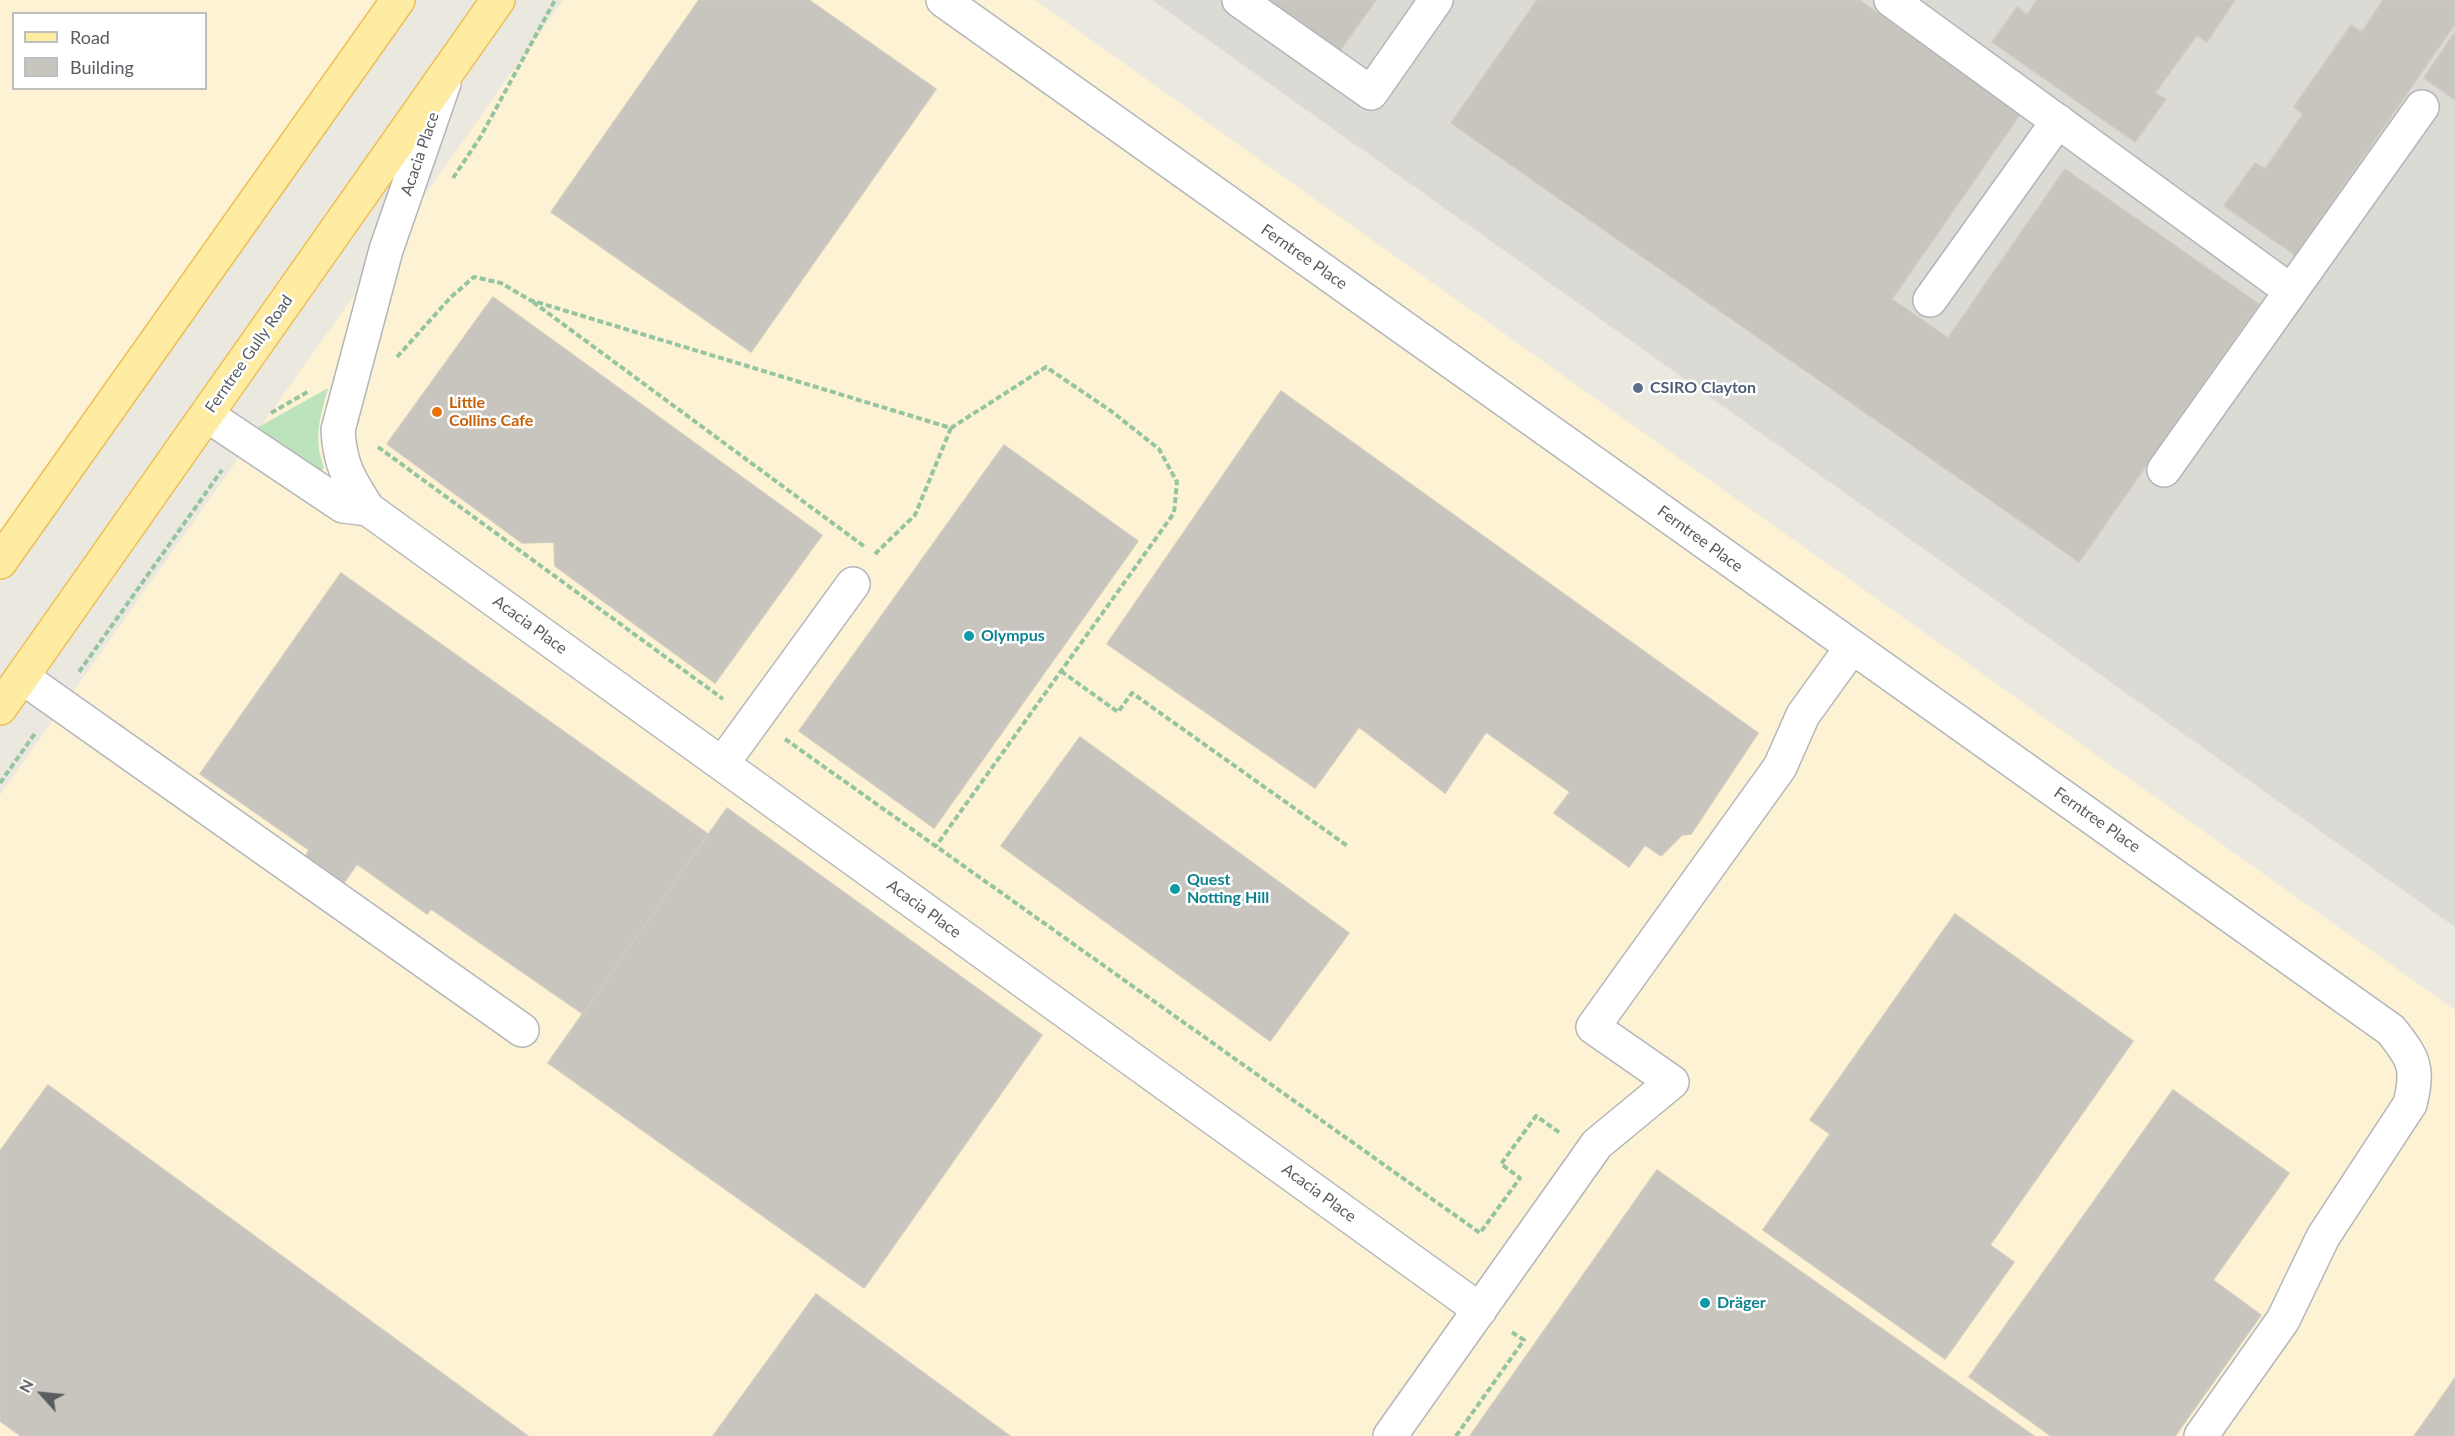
<!DOCTYPE html>
<meta charset="utf-8">
<style>
body{margin:0}
#map{position:relative;width:2455px;height:1436px;overflow:hidden;background:#ebe8df;font-family:Lato,sans-serif}
canvas{display:block}
.legend{position:absolute;left:12px;top:12px;width:195px;height:78px;box-sizing:border-box;background:#fff;border:2px solid #bcbebf;margin:0;padding:8px 10px;list-style:none;font-size:18px;color:#585c60}
.legend li{display:flex;align-items:center;gap:12px;height:30px}
.legend b{width:30px;border:2px solid #bcbebf}
.north{position:absolute;left:12px;top:1364px;width:60px;height:60px;-webkit-text-stroke:4px #fff;paint-order:stroke;rotate:297deg;font-size:16px;font-weight:700;line-height:24px;text-align:center;color:#585c60}
.north::after{content:'';display:block;margin:auto;width:21px;height:27px;background:#585c60;clip-path:polygon(50% 0,100% 100%,50% 72%,0 100%)}
</style>
<div id="map">
<canvas width="2455" height="1436"></canvas>
<ul class="legend">
<li><b style="height:8px;background:#fdeca2"></b>Road</li>
<li><b style="height:16px;background:#c8c5bf"></b>Building</li>
</ul>
<div class="north">N</div>
</div>
<script>
const g = document.querySelector('canvas').getContext('2d');
g.lineJoin = 'round';
function fillPath(path, color) { g.fillStyle = color; g.fill(path, 'evenodd'); }
function strokePath(path, color, width, dash) { g.strokeStyle = color; g.lineWidth = width; g.lineCap = dash ? 'butt' : 'round'; g.setLineDash(dash || []); g.stroke(path); }
function label(font, color, halo, rows, align = 'center') {
  g.font = font + ' Lato,sans-serif'; g.lineWidth = 5; g.setLineDash([]); g.textBaseline = 'middle'; g.strokeStyle = halo; g.fillStyle = color; for (const [text, x, y, turn = 0] of rows) {
    g.save(); g.translate(x, y); g.rotate((+turn || 0) * Math.PI / 180); g.textAlign = isNaN(turn) ? turn : align; if (halo) g.strokeText(text, 0, 0); g.fillText(text, 0, 0); g.restore();
  }
}
const commercial = new Path2D(`
 M 0,0 L 392,0 L 0,543 ZM 14,14 L 206,14 L 206,88 L 14,88 Z
 M 563,0 L 1035,0 L 2455,1010 L 2455,1436 L 0,1436 L 0,795 Z`);
const industrial = new Path2D(`
 M 1152,0 L 2455,0 L 2455,927 Z`);
const green = new Path2D(`
 M 328,388 C 320,418 313,437 324,468 L 319,474 L 255,429 Z`);
const building = new Path2D(`
 M 699,0 L 809,0 L 936,89 L 751,352 L 551,212 Z
 M 1265,0 L 1376,0 L 1338,53 Z
 M 1537,0 L 1859,0 L 2021,113 L 1892,299 L 1948,338 L 2065,169 L 2259,304 L 2079,562 L 1451,123 Z
 M 2037,0 L 2235,0 L 2207,42 L 2197,35 L 2155,93 L 2166,99 L 2135,142 L 1992,42 L 2017,7 L 2027,15 Z
 M 2383,0 L 2455,0 L 2455,24 L 2295,255 L 2224,206 L 2255,163 L 2265,169 L 2303,114 L 2294,107 L 2351,25 L 2362,32 Z
 M 2455,32 L 2455,100 L 2424,78 Z
 M 493,297 L 822,535 L 715,683 L 555,566 L 554,542 L 522,543 L 387,444 Z
 M 1281,391 L 1758,733 L 1691,834 L 1682,835 L 1661,856 L 1645,845 L 1629,867 L 1554,813 L 1570,792 L 1486,732 L 1445,793 L 1359,727 L 1315,788 L 1107,644 Z
 M 1004,445 L 1138,541 L 934,828 L 799,731 Z
 M 341,573 L 708,834 L 583,1014 L 431,909 L 427,914 L 357,864 L 343,884 L 305,857 L 309,850 L 200,774 Z
 M 1080,737 L 1349,933 L 1270,1041 L 1001,846 Z
 M 727,808 L 1042,1035 L 864,1288 L 548,1063 Z
 M 1955,914 L 2133,1041 L 1990,1245 L 2014,1262 L 1945,1359 L 1763,1230 L 1830,1134 L 1810,1120 Z
 M 48,1085 L 528,1436 L 21,1436 L 0,1421 L 0,1151 Z
 M 2173,1090 L 2289,1173 L 2213,1280 L 2261,1315 L 2175,1436 L 2051,1436 L 1969,1377 Z
 M 1657,1170 L 2034,1436 L 1470,1436 Z
 M 816,1294 L 1010,1436 L 713,1436 Z
 M 2455,1378 L 2455,1436 L 2414,1436 L 2430,1414 Z`);
const path = new Path2D(`
 M 453,178 L 481,136 L 555,0
 M 533,302 L 865,547
 M 397,357 L 451,297 L 474,277 L 501,283 L 530,300 L 951,428 L 1046,367 L 1111,411 L 1159,449 L 1177,482 L 1174,513 L 936,846
 M 271,413 L 309,391
 M 378,447 L 723,699
 M 875,554 L 915,515 L 951,428
 M 1061,671 L 1118,712 L 1132,693 L 1349,847
 M 79,672 L 222,470
 M 785,739 L 1480,1233 L 1520,1178 L 1501,1164 L 1536,1116 L 1560,1133
 M 0,783 L 36,732
 M 1456,1436 L 1524,1340 L 1510,1331`);
const minor = new Path2D(`
 M 943,0 L 2391,1030 C 2414,1059 2419,1067 2410,1104 L 2323,1237 L 2283,1320 L 2201,1436
 M 1239,0 L 1371,93 L 1436,0
 M 1891,0 L 2291,291
 M 444,83 L 386,250 L 338,430 C 340,466 349,479 368,509 L 1480,1310
 M 1930,300 L 2058,121
 M 207,415 L 343,506 L 368,509
 M 2164,470 L 2422,107
 M 22,677 L 522,1030
 M 722,764 L 853,584
 M 1390,1436 L 1597,1144 L 1672,1082 L 1593,1027 L 1780,767 L 1803,715 L 1852,647`);
const major = new Path2D(`
 M 0,562 L 398,0
 M 0,708 L 498,0`);
const markers = [
 [1638,388,6,"#5c6f8a"],
 [437,412,6,"#e8710a"],
 [969,636,6,"#0f9aa8"],
 [1175,889,6,"#0f9aa8"],
 [1705,1303,6,"#0f9aa8"]
];
const streetNames = [
 ["Acacia Place",420,154,-71],
 ["Ferntree Place",1304,257,35],
 ["Ferntree Gully Road",249,354,-55],
 ["Ferntree Place",1700,539,36],
 ["Acacia Place",530,625,36],
 ["Ferntree Place",2097,820,35],
 ["Acacia Place",924,909,36],
 ["Acacia Place",1319,1193,36]
];
const serviceNames = [
 ["CSIRO Clayton",1650,388]
];
const foodNames = [
 ["Little",449,403],
 ["Collins Cafe",449,421]
];
const cultureNames = [
 ["Olympus",981,636],
 ["Quest",1187,880],
 ["Notting Hill",1187,898],
 ["Dräger",1717,1303]
];
fillPath(commercial, '#fdf2d3');
fillPath(industrial, '#dcdad4');
fillPath(green, '#bce3bb');
fillPath(building, '#c8c5bf');
strokePath(building, '#d0cabe', 1.5);
strokePath(minor, '#b2b6ba', 36);
strokePath(major, '#eebf55', 36);
strokePath(path, '#95c4a0', 4, [6, 3]);
strokePath(minor, '#fff', 33);
strokePath(major, '#fdeca2', 33);
for (const [x, y, r, color] of markers) { const dot = new Path2D(); dot.arc(x, y, r, 0, 2 * Math.PI); g.fillStyle = color; g.fill(dot); strokePath(dot, '#fff', 2); }
label('16px', '#585c60', '#fff', streetNames);
label('bold 16px', '#4e5e75', '#fff', serviceNames, 'left');
label('bold 16px', '#c56008', '#fff', foodNames, 'left');
label('bold 16px', '#0d838f', '#fff', cultureNames, 'left');
</script>
